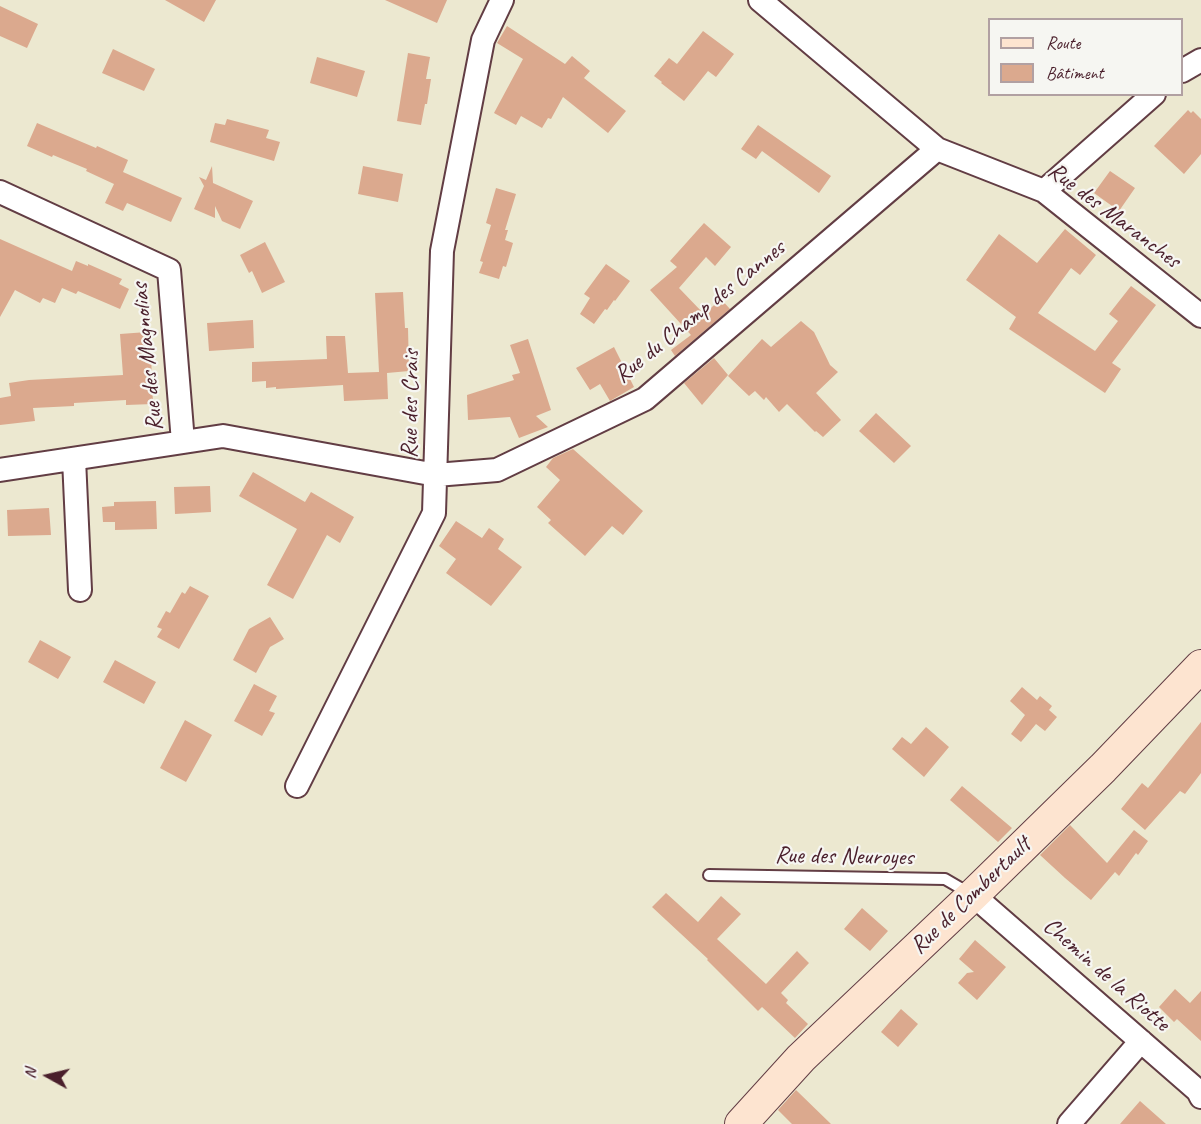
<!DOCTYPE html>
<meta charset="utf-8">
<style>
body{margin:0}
#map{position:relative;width:1201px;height:1124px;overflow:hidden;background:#ece8d0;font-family:Caveat,sans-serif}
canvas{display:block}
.legend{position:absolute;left:988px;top:18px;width:195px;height:78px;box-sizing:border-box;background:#f6f6f2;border:2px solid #b1a0a2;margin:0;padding:8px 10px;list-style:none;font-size:18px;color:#4a1f2b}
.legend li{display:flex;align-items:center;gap:12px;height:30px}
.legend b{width:30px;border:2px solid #b1a0a2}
.north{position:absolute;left:18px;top:1046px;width:60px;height:60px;-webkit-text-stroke:4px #f6f6f2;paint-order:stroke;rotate:278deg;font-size:16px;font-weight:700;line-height:24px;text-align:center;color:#4a1f2b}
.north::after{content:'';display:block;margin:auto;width:21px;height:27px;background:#4a1f2b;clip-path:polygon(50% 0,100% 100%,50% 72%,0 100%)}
</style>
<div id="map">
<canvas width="1201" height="1124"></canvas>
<ul class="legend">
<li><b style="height:8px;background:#fde4d0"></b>Route</li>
<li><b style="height:16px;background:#dba98e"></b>Bâtiment</li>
</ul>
<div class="north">N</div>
</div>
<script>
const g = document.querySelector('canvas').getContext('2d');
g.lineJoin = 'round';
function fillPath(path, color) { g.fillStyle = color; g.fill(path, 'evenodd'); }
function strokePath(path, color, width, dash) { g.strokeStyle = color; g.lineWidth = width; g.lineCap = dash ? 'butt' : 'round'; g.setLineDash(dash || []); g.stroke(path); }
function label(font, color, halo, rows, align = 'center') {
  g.font = font + ' Caveat,sans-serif'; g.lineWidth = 4.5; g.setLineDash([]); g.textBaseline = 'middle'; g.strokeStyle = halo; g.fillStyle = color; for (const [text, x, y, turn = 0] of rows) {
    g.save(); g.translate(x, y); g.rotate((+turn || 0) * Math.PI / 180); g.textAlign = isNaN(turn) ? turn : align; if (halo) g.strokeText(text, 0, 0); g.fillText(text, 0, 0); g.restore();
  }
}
const building = new Path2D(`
 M 165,0 L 216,0 L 204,22 Z
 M 385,0 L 447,0 L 437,23 Z
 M 0,6 L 38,24 L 27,48 L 0,36 Z
 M 507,26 L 565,64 L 572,56 L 590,71 L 584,78 L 626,111 L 608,133 L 563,97 L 551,119 L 548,118 L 542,128 L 521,116 L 516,125 L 494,113 L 523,59 L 497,43 Z
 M 703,31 L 734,54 L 716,77 L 708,71 L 684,101 L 661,83 L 662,82 L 654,76 L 669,58 L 677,64 Z
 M 113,49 L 155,69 L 144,91 L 102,73 Z
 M 408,53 L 430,57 L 426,79 L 431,79 L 427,104 L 425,104 L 421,125 L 397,121 Z
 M 317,57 L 365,71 L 357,97 L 310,83 Z
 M 1188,110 L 1191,113 L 1193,111 L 1201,119 L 1201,154 L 1184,174 L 1154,146 Z
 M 227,119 L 269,130 L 266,138 L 280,142 L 274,161 L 210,142 L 215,123 L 225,125 Z
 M 37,123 L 96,148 L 97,146 L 128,160 L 123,172 L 182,198 L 171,222 L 127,203 L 123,211 L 105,203 L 114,184 L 86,171 L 87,169 L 53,155 L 52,157 L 27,146 Z
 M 758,125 L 831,176 L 819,193 L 762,151 L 756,159 L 741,149 Z
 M 212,166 L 213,183 L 253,201 L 240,229 L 222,221 L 215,206 L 215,218 L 194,209 L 204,186 L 199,177 L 206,180 Z
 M 363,166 L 403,174 L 398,202 L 358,194 Z
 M 1110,171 L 1135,188 L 1119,211 L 1094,193 Z
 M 496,188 L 516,194 L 505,230 L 508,230 L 505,240 L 513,243 L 506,267 L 503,266 L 499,279 L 479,273 L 483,262 L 480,261 L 491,225 L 486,223 Z
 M 704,223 L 731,247 L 715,266 L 706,257 L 679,288 L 704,314 L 721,299 L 730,309 L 675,356 L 671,350 L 691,335 L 650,290 L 677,267 L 670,261 Z
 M 1065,229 L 1096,255 L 1080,275 L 1071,268 L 1038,313 L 1095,351 L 1118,321 L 1109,314 L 1131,286 L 1156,305 L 1112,363 L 1121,369 L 1105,393 L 1009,329 L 1016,317 L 966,280 L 999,234 L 1037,263 Z
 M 0,239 L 72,271 L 76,261 L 88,266 L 88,264 L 122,279 L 119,284 L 129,289 L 120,309 L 78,291 L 76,294 L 62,288 L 55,303 L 43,298 L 40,303 L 15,290 L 0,317 Z
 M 265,242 L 285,282 L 262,293 L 252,271 L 249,273 L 240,255 Z
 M 606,264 L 630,281 L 615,301 L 614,300 L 607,310 L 605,309 L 594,324 L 580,314 L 590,298 L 584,294 Z
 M 403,292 L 405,328 L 408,328 L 409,371 L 387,373 L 388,399 L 344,401 L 343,385 L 276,389 L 276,387 L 266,388 L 266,381 L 252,382 L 252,362 L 327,359 L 326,336 L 345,336 L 348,373 L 379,372 L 375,293 Z
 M 253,320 L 254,348 L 209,351 L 207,323 Z
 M 801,321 L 814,332 L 830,365 L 838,372 L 816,393 L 841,420 L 823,437 L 816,431 L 815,432 L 787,404 L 779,412 L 766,397 L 764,400 L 755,391 L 749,396 L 728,376 L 762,339 L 771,347 Z
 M 147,332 L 149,356 L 151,356 L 153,404 L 126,405 L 126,400 L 74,403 L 74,406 L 33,408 L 35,421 L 0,425 L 0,398 L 11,396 L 9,383 L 29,380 L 123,375 L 120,334 Z
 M 528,339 L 551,410 L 536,416 L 548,427 L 519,438 L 510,417 L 468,420 L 467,395 L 514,380 L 512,375 L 520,373 L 510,345 Z
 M 614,347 L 634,387 L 610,401 L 600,384 L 590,390 L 576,368 Z
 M 714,358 L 728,375 L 702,405 L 684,383 Z
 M 876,413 L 911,446 L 894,463 L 859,431 Z
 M 573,449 L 643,511 L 623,535 L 612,526 L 585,556 L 548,523 L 551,520 L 537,507 L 560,480 L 546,467 L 553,458 Z
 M 253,472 L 305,502 L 311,492 L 354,517 L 340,543 L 327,535 L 293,599 L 267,585 L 297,529 L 239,496 Z
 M 210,486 L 211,512 L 175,514 L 174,487 Z
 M 156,501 L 157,529 L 115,530 L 115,522 L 103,522 L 102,507 L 114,506 L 114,502 Z
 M 49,508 L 51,535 L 8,536 L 7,510 Z
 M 456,521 L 482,538 L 489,528 L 504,539 L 498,549 L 522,567 L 491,606 L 446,573 L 456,559 L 439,546 Z
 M 190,586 L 209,596 L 179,649 L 157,637 L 162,629 L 157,627 L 166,611 L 170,613 L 182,592 L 185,594 Z
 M 270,617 L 284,639 L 270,647 L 256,673 L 233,660 L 249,629 Z
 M 40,640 L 71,657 L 58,679 L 28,662 Z
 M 115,660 L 156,682 L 144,704 L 103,682 Z
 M 254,684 L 277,696 L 269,711 L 275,713 L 262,736 L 234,721 Z
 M 1022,687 L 1037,700 L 1040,696 L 1052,706 L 1049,710 L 1057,717 L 1045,731 L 1036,724 L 1021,742 L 1011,734 L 1025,715 L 1010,701 Z
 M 185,720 L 212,735 L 186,782 L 160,768 Z
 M 1201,722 L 1201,773 L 1185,794 L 1180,791 L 1145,830 L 1121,809 L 1142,783 L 1148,788 Z
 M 926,727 L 949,747 L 924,777 L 892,749 L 902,737 L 911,744 Z
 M 962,786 L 1012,828 L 998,842 L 950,800 Z
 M 1070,825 L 1107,863 L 1134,830 L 1148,841 L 1138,855 L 1136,853 L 1119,876 L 1115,872 L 1091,900 L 1065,878 L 1040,855 Z
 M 666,893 L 698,922 L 721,896 L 741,914 L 717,939 L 766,984 L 797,951 L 809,963 L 781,993 L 788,1000 L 786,1003 L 808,1024 L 795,1038 L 762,1007 L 758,1011 L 707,960 L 708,959 L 652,907 Z
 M 862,908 L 888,931 L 870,951 L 844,929 Z
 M 975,940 L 1006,967 L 977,1000 L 958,983 L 967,973 L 974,972 L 959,959 Z
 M 1175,989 L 1190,1003 L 1201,991 L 1201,1041 L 1177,1019 L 1174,1022 L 1159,1007 Z
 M 901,1009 L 918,1024 L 898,1047 L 881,1032 Z
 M 796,1090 L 831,1124 L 792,1124 L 778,1110 Z
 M 1140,1101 L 1166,1124 L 1120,1124 Z`);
const lane = new Path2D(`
 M 709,875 L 945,879 L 969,893`);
const street = new Path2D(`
 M 760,0 L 937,149 L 1044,191 L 1201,316
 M 1182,71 L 1201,60
 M 1044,191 L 1154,94
 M 0,192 L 169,270 L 183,442
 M 74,459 L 80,590
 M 0,470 L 223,436 L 436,475 L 497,470 L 645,399 L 937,149
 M 297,786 L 434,513 L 442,251 L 483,40 L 502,0
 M 973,895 L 1198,1091 L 1201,1097
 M 1069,1124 L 1141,1041`);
const secondary = new Path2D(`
 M 741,1124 L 801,1058 L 973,895 L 1103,768 L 1201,666`);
const streetNames = [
 ["Rue des Maranches",1114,216,37],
 ["Rue du Champ des Cannes",700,312,-39],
 ["Rue des Magnolias",148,357,-96],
 ["Rue des Crais",411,404,-89],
 ["Rue des Neuroyes",844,857,1],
 ["Rue de Combertault",971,896,-44],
 ["Chemin de la Riotte",1106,975,41]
];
fillPath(building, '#dba98e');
strokePath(lane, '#623d44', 14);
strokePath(street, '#623d44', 26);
strokePath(secondary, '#623d44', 34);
strokePath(lane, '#fff', 10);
strokePath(street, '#fff', 22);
strokePath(secondary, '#fde4d0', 32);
label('24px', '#4a1f2b', '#f6f6f2', streetNames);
</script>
